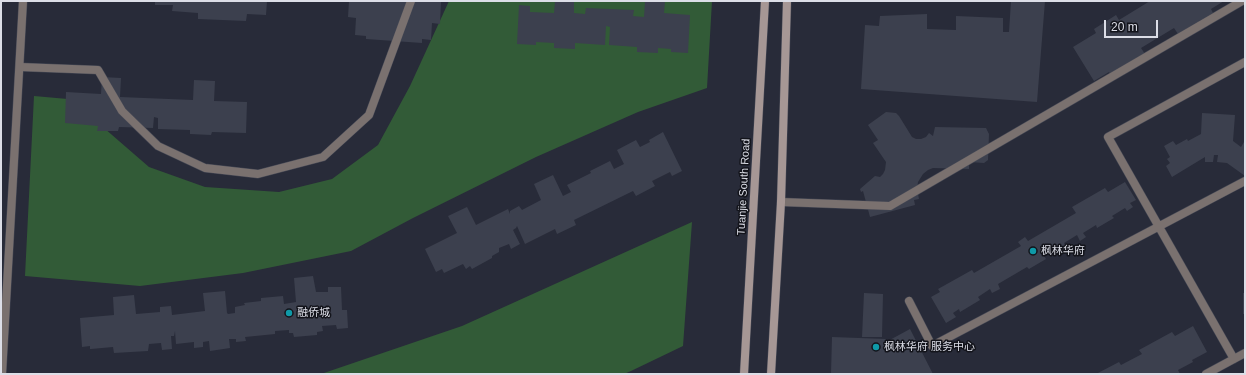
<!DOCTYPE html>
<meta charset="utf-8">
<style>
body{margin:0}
#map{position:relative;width:1246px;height:375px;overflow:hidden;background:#282b39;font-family:Arial,sans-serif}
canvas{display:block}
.frame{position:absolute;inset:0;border:2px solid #dcdee7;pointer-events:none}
.scale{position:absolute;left:1104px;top:20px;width:54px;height:18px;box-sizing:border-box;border:2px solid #dcdee7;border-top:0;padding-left:5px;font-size:12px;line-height:14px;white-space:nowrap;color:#dcdee7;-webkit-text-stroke:3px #13141b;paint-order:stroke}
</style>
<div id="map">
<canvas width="1246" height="375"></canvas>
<div class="frame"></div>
<div class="scale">20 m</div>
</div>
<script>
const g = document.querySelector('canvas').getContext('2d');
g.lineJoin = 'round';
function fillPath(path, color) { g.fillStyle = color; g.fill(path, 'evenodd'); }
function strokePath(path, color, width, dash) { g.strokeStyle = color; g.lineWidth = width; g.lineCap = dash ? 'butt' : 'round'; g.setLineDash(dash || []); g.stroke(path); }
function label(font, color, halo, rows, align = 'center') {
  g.font = font + ' Arial,"Noto Sans SC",sans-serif'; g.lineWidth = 3; g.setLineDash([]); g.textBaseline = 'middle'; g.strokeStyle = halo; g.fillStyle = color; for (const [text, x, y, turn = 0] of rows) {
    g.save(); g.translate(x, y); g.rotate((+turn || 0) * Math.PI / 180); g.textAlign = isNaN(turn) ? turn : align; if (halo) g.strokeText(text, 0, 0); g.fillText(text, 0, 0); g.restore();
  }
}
const green = new Path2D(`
 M 449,1 L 712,1 L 707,88 L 638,112 L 536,157 L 413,218 L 351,251 L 243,273 L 140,286 L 25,276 L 34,96 L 90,101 L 104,128 L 149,167 L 205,187 L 279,192 L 332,179 L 378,145 L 410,86 Z
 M 692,222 L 683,346 L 631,371 L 624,374 L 321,374 L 462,326 Z`);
const building = new Path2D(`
 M 155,1 L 267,1 L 266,15 L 247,14 L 246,21 L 198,19 L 198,13 L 172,11 L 173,5 L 155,5 Z
 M 349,1 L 441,1 L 440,24 L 432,23 L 431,40 L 422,39 L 422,43 L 366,39 L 366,36 L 355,35 L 356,18 L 348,17 Z
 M 555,1 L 574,1 L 574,13 L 585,14 L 586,8 L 634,10 L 633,16 L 644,17 L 645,1 L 665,1 L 664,13 L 690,15 L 688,53 L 671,52 L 671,49 L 658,48 L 658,53 L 637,52 L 637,47 L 609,45 L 610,27 L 606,26 L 605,45 L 575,43 L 575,49 L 554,48 L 554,43 L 536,42 L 536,45 L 517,44 L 519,5 L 530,6 L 530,12 L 554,13 Z
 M 1011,1 L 1045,1 L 1037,102 L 861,89 L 865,25 L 879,26 L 880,16 L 927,14 L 927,29 L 956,30 L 956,16 L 1003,18 L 1003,32 L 1009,32 Z
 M 1150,1 L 1224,1 L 1211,9 L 1213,13 L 1178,34 L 1174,28 L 1141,48 L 1145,54 L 1111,75 L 1109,72 L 1094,81 L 1073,47 L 1096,33 L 1094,29 L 1116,15 L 1119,20 Z
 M 102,77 L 121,78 L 120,97 L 193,100 L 194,80 L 215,81 L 214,101 L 247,102 L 246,133 L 212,132 L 211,135 L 190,134 L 190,130 L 158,129 L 158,118 L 154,117 L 153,128 L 119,127 L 118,131 L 97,131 L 98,126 L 65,123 L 66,92 L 101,94 Z
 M 886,112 L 896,113 L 899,116 L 912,137 L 916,139 L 921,139 L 926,137 L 929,133 L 933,136 L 935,127 L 986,128 L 989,134 L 988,160 L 984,163 L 969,162 L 969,169 L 933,168 L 928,170 L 923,174 L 918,182 L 917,189 L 919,199 L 914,200 L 915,205 L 870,217 L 863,191 L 861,192 L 860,189 L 875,176 L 880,177 L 883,174 L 885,170 L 886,162 L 873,143 L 878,140 L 868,125 Z
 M 1202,113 L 1235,115 L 1233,141 L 1241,147 L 1244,142 L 1245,143 L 1245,176 L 1227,163 L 1217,162 L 1218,155 L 1214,155 L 1213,162 L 1205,162 L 1205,157 L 1172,177 L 1166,166 L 1170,163 L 1167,159 L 1170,157 L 1164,146 L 1173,141 L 1176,145 L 1187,139 L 1188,141 L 1201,134 Z
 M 663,132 L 682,171 L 672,176 L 670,172 L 652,181 L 655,186 L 636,196 L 633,191 L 574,220 L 576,225 L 557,234 L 555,229 L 525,244 L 517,226 L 516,228 L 513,230 L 520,244 L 511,249 L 509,244 L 499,248 L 499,252 L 492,256 L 492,258 L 472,269 L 470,266 L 466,269 L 463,264 L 444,273 L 442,269 L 436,272 L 425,249 L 457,233 L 448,216 L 467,207 L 476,225 L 508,209 L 510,214 L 510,211 L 519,206 L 522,210 L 541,200 L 534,184 L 553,175 L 563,196 L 571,192 L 567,185 L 591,173 L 590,171 L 610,161 L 614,169 L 624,164 L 617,150 L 636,140 L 640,147 L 650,142 L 649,140 Z
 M 1125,182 L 1136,200 L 1130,203 L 1133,207 L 1127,211 L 1125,208 L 1112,216 L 1114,218 L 1097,228 L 1096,225 L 1083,233 L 1086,237 L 1080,241 L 1077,235 L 1064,243 L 1067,248 L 1059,253 L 1057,249 L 1044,256 L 1046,259 L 1029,269 L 1027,267 L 998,284 L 1000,289 L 992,293 L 990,289 L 978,297 L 980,300 L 960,312 L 959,309 L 953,313 L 956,317 L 946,323 L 931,297 L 940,292 L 938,289 L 972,270 L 974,273 L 1021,246 L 1018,242 L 1025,237 L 1028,241 L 1076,213 L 1072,207 L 1105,188 L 1108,192 Z
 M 313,276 L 316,292 L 328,292 L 328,287 L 341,287 L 342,310 L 347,310 L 348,328 L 337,329 L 336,325 L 322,326 L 323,331 L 317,332 L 317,335 L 294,337 L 293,333 L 289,333 L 289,330 L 275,331 L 275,334 L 245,337 L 246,341 L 236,342 L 236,339 L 229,339 L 230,348 L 210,351 L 209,341 L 203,342 L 203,347 L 194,348 L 194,342 L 176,344 L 175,331 L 174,336 L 171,336 L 172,349 L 162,350 L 161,343 L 149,344 L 148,351 L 114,353 L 113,347 L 91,349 L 90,349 L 90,346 L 82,347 L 80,318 L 114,315 L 113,297 L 134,295 L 136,314 L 160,312 L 160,307 L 171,306 L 172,315 L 205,311 L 203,293 L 225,291 L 227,313 L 228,314 L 235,313 L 235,307 L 245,305 L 244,303 L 261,301 L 261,298 L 283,296 L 284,304 L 296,302 L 294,278 Z
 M 864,293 L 883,294 L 882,337 L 862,337 Z
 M 1243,293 L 1245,293 L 1245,314 L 1243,314 Z
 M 1193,326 L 1207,352 L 1192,360 L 1193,362 L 1178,370 L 1180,374 L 1096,374 L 1119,362 L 1121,365 L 1142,354 L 1139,350 L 1172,332 L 1175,336 Z
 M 910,329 L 933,374 L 831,374 L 832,337 L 886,339 L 886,342 Z`);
const minor = new Path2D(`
 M 20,67 L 98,70 L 122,111 L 158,146 L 205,168 L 258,174 L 323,157 L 369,115 L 411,1
 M 781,202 L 890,206 L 1242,1
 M 909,301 L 932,346 L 1245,181
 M 1234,359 L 1108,137 L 1245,62
 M 1206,374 L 1245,353`);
const tertiary = new Path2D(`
 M 2,374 L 23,1`);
const secondary = new Path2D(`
 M 744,374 L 765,1
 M 771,374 L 781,202 L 787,1`);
const markers = [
 [1033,251,4,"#0f9aa8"],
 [289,313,4,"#0f9aa8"],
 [876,347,4,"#0f9aa8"]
];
const streetNames = [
 ["Tuanjie South Road",744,187,-87]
];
const poiNames = [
 ["枫林华府",1041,251],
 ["融侨城",297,313],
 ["枫林华府 服务中心",884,347]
];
fillPath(green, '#325b37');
fillPath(building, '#3c404e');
strokePath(minor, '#454855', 9);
strokePath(tertiary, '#454855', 9);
strokePath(secondary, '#454855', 9);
strokePath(minor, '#7a716f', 8);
strokePath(tertiary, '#7a716f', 8);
strokePath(secondary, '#a69795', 8);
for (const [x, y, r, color] of markers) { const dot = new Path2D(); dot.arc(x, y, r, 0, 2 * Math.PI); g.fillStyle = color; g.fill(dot); strokePath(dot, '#13141b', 1.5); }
label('11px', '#dcdee7', '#13141b', streetNames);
label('11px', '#dcdee7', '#13141b', poiNames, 'left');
</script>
